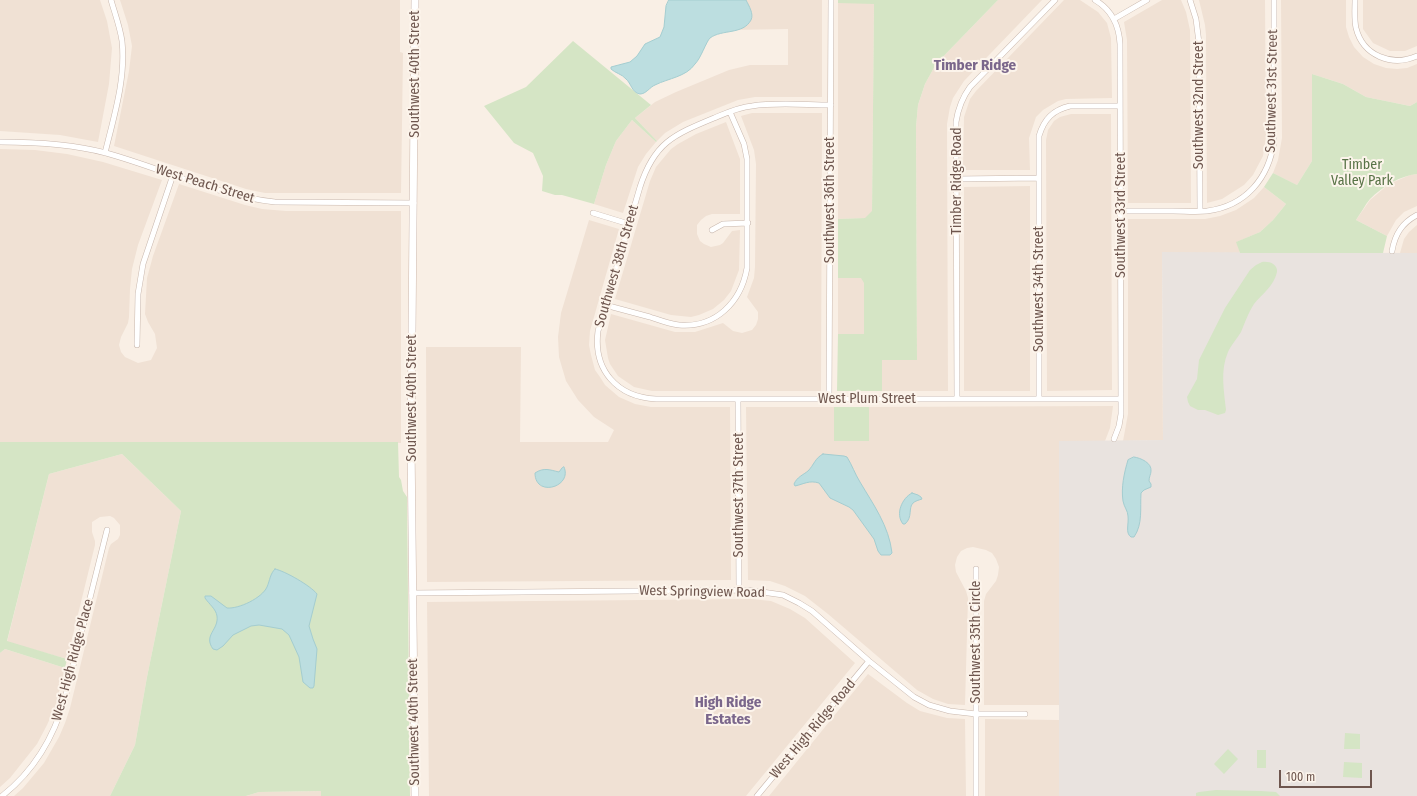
<!DOCTYPE html>
<style>
body{margin:0}
#map{position:relative;width:1417px;height:796px;overflow:hidden;background:#f9efe5;font-family:"Fira Sans Condensed",sans-serif}
canvas{display:block}
.scale{position:absolute;left:1279px;top:770px;width:93px;height:18px;box-sizing:border-box;border:2px solid #6e564e;border-top:0;padding-left:5px;font-size:12px;line-height:14px;white-space:nowrap;color:#6e564e;-webkit-text-stroke:3px #fcf4eb;paint-order:stroke}
</style>
<div id="map">
<canvas width="1417" height="796"></canvas>
<div class="scale">100 m</div>
</div>
<script>
const g = document.querySelector('canvas').getContext('2d');
g.lineJoin = 'round';
function fillPath(path, color) { g.fillStyle = color; g.fill(path, 'evenodd'); }
function strokePath(path, color, width, dash) { g.strokeStyle = color; g.lineWidth = width; g.lineCap = dash ? 'butt' : 'round'; g.setLineDash(dash || []); g.stroke(path); }
function label(font, color, halo, rows, align = 'center') {
  g.font = font + ' "Fira Sans Condensed",sans-serif'; g.lineWidth = 4; g.setLineDash([]); g.textBaseline = 'middle'; g.strokeStyle = halo; g.fillStyle = color; for (const [text, x, y, turn = 0] of rows) {
    g.save(); g.translate(x, y); g.rotate((+turn || 0) * Math.PI / 180); g.textAlign = isNaN(turn) ? turn : align; if (halo) g.strokeText(text, 0, 0); g.fillText(text, 0, 0); g.restore();
  }
}
const residential = new Path2D(`
 M 0,0 L 100,0 L 107,21 L 112,48 L 109,84 L 98,142 L 60,135 L 0,131 Z
 M 120,0 L 400,0 L 400,52 L 403,53 L 401,193 L 265,193 L 246,189 L 114,146 L 129,71 L 132,46 L 128,25 Z
 M 674,0 L 822,0 L 822,97 L 755,97 L 738,100 L 683,122 L 665,133 L 657,141 L 635,118 L 655,102 L 676,92 L 729,70 L 750,65 L 788,65 L 788,29 L 730,30 Z
 M 998,0 L 1042,0 L 964,81 L 953,98 L 950,107 L 947,124 L 948,391 L 882,391 L 882,360 L 917,360 L 916,127 L 918,105 L 925,84 L 936,64 Z
 M 1064,0 L 1080,0 L 1098,12 L 1107,23 L 1111,38 L 1112,98 L 1066,99 L 1058,101 L 1043,110 L 1036,117 L 1029,138 L 1030,170 L 963,170 L 964,117 L 970,99 L 976,91 Z
 M 1162,0 L 1181,0 L 1186,12 L 1190,30 L 1191,203 L 1128,203 L 1127,40 L 1124,22 Z
 M 1199,0 L 1265,0 L 1266,136 L 1263,156 L 1253,175 L 1244,185 L 1222,199 L 1207,203 L 1206,35 L 1205,25 Z
 M 1281,0 L 1346,0 L 1346,27 L 1349,37 L 1354,47 L 1363,57 L 1374,64 L 1386,68 L 1397,69 L 1407,68 L 1417,64 L 1417,102 L 1410,106 L 1366,97 L 1343,84 L 1312,74 L 1312,161 L 1297,185 L 1273,173 L 1278,160 L 1282,138 Z
 M 1363,0 L 1417,0 L 1417,46 L 1405,51 L 1390,51 L 1373,43 L 1363,29 Z
 M 838,3 L 874,3 L 872,218 L 838,219 Z
 M 752,113 L 822,113 L 821,391 L 652,391 L 634,387 L 618,376 L 610,364 L 608,358 L 605,340 L 611,314 L 675,332 L 695,332 L 723,323 L 733,331 L 742,333 L 752,330 L 756,325 L 758,319 L 758,312 L 747,297 L 754,278 L 755,267 L 756,164 L 754,150 L 741,116 Z
 M 1071,114 L 1111,114 L 1112,390 L 1047,391 L 1046,140 L 1048,130 L 1054,121 L 1060,117 Z
 M 632,120 L 656,142 L 646,154 L 638,167 L 623,213 L 594,204 L 606,165 L 616,141 Z
 M 726,122 L 740,159 L 740,214 L 712,214 L 706,216 L 701,220 L 697,225 L 697,234 L 700,241 L 704,244 L 711,247 L 720,245 L 723,243 L 732,231 L 740,230 L 739,270 L 731,291 L 724,300 L 713,309 L 699,315 L 691,317 L 671,315 L 615,299 L 650,181 L 656,167 L 671,149 L 678,144 L 696,134 Z
 M 0,149 L 35,150 L 67,154 L 103,162 L 162,180 L 138,245 L 132,269 L 130,289 L 129,317 L 128,323 L 121,337 L 119,345 L 121,352 L 125,357 L 138,363 L 151,360 L 157,348 L 155,334 L 148,322 L 145,314 L 147,278 L 153,256 L 179,184 L 245,205 L 262,209 L 286,211 L 401,211 L 401,443 L 0,442 Z
 M 1417,174 L 1417,206 L 1404,212 L 1396,220 L 1387,236 L 1356,220 L 1370,200 L 1389,184 L 1410,175 Z
 M 1030,186 L 1030,391 L 964,391 L 964,187 Z
 M 1264,187 L 1286,204 L 1273,220 L 1260,232 L 1237,242 L 1240,253 L 1162,253 L 1163,440 L 1123,441 L 1128,414 L 1128,219 L 1205,219 L 1220,216 L 1236,210 L 1254,198 Z
 M 589,220 L 619,229 L 590,331 L 589,345 L 591,355 L 595,370 L 600,377 L 605,385 L 619,397 L 635,404 L 651,407 L 730,407 L 731,580 L 427,582 L 426,347 L 521,347 L 520,442 L 608,442 L 614,430 L 594,417 L 578,400 L 566,381 L 559,357 L 558,337 L 561,313 Z
 M 1417,225 L 1417,253 L 1400,253 L 1404,239 L 1409,232 Z
 M 838,278 L 864,278 L 864,334 L 838,334 Z
 M 1113,406 L 1110,428 L 1105,441 L 1059,441 L 1059,705 L 984,705 L 984,601 L 986,594 L 996,581 L 998,575 L 999,567 L 996,559 L 992,553 L 986,550 L 973,547 L 967,548 L 961,551 L 957,557 L 955,565 L 956,572 L 966,591 L 968,598 L 965,705 L 948,704 L 933,699 L 917,690 L 828,614 L 805,596 L 785,586 L 770,581 L 748,580 L 746,407 L 834,407 L 834,441 L 869,441 L 869,407 Z
 M 122,454 L 181,511 L 147,677 L 135,745 L 110,796 L 14,796 L 23,788 L 44,763 L 59,737 L 65,723 L 70,708 L 109,548 L 111,544 L 118,539 L 120,535 L 120,525 L 114,518 L 110,516 L 100,517 L 92,522 L 92,532 L 95,541 L 95,545 L 67,659 L 7,642 L 49,474 Z
 M 751,599 L 771,601 L 790,609 L 805,618 L 855,663 L 746,796 L 429,796 L 427,602 Z
 M 5,649 L 65,668 L 56,705 L 47,725 L 37,744 L 10,778 L 0,787 L 0,653 Z
 M 868,674 L 907,703 L 920,711 L 947,718 L 965,719 L 966,796 L 769,796 Z
 M 985,719 L 1059,720 L 1059,796 L 985,796 Z
 M 321,791 L 321,796 L 246,796 L 259,792 Z`);
const industrial = new Path2D(`
 M 1162,252 L 1417,253 L 1417,796 L 1059,796 L 1059,441 L 1163,440 Z`);
const green = new Path2D(`
 M 838,0 L 998,0 L 936,64 L 925,84 L 918,105 L 916,127 L 917,360 L 882,360 L 882,391 L 837,391 L 838,334 L 864,334 L 864,283 L 861,278 L 838,278 L 838,219 L 865,218 L 872,211 L 874,4 L 838,3 Z
 M 573,41 L 651,105 L 635,118 L 657,141 L 656,142 L 632,120 L 616,141 L 606,165 L 594,204 L 562,195 L 555,195 L 542,191 L 543,176 L 533,153 L 514,143 L 484,106 L 526,87 Z
 M 1312,74 L 1343,84 L 1366,97 L 1410,106 L 1417,102 L 1417,174 C 1400,176 1383,186 1370,199 C 1365,205 1361,213 1356,220 L 1387,236 L 1383,253 L 1240,253 L 1236,242 L 1260,232 L 1273,220 L 1286,204 L 1264,187 L 1273,173 L 1297,185 L 1312,161 Z
 M 1262,262 C 1269,261 1278,264 1277,272 C 1274,286 1262,294 1254,304 C 1248,313 1245,323 1241,332 C 1237,339 1231,345 1228,352 C 1220,370 1224,391 1226,410 L 1225,413 L 1218,415 L 1205,410 L 1198,410 L 1190,406 L 1188,402 L 1187,397 L 1197,379 L 1199,360 L 1225,308 L 1250,270 L 1256,265 Z
 M 834,407 L 869,407 L 869,441 L 834,441 Z
 M 0,442 L 398,442 L 399,477 L 401,480 L 403,491 L 407,497 L 410,796 L 321,796 L 321,791 L 259,792 L 246,796 L 110,796 L 135,745 L 147,677 L 181,511 L 122,454 L 49,474 L 7,641 L 67,659 L 65,668 L 5,649 L 0,653 Z
 M 1345,733 L 1360,734 L 1360,749 L 1344,749 Z
 M 1228,749 L 1238,759 L 1224,774 L 1214,764 Z
 M 1257,750 L 1266,750 L 1266,768 L 1257,768 Z
 M 1344,762 L 1362,763 L 1362,778 L 1343,777 Z
 M 1216,790 L 1261,791 L 1276,792 L 1280,796 L 1196,796 L 1196,793 L 1199,792 Z`);
const water = new Path2D(`
 M 669,0 L 746,0 C 749,6 754,14 751,20 C 743,35 722,29 710,38 C 706,42 701,58 695,64 C 686,77 669,78 655,85 C 650,87 646,94 640,94 C 632,93 631,83 626,79 C 622,74 615,73 611,69 L 611,67 L 630,62 L 637,56 L 645,44 L 660,37 L 664,27 L 666,6 Z
 M 823,454 L 844,456 L 847,457 C 852,465 855,474 860,482 C 873,504 889,526 892,553 L 890,555 L 881,555 L 878,551 L 874,539 L 853,510 L 849,507 L 830,498 L 819,483 C 809,480 804,484 795,486 L 794,484 C 797,477 803,475 808,471 C 814,465 815,458 823,454 Z
 M 1134,457 C 1141,458 1152,463 1151,471 C 1151,474 1149,477 1149,481 L 1151,484 L 1151,487 L 1144,490 L 1141,493 C 1140,508 1143,524 1134,537 L 1131,537 C 1125,533 1129,524 1128,516 C 1128,511 1124,507 1123,501 C 1121,488 1124,473 1128,460 Z
 M 564,467 C 573,487 535,498 535,473 C 544,467 550,470 559,472 L 562,468 Z
 M 912,493 L 918,495 L 921,497 L 922,499 C 919,500 915,501 913,503 C 908,508 913,517 905,524 L 903,524 C 895,514 902,498 912,493 Z
 M 275,569 C 285,571 311,586 317,594 L 309,626 L 313,639 L 317,649 L 314,686 L 313,688 L 310,688 L 303,682 L 299,657 L 289,635 L 282,629 L 259,625 L 251,626 L 233,635 L 223,646 L 217,650 L 213,649 C 203,635 219,630 217,616 C 216,609 209,604 205,598 L 205,596 L 211,596 L 227,608 C 239,609 262,598 267,587 C 270,580 270,574 275,569 Z`);
const street = new Path2D(`
 M 1095,0 C 1112,10 1119,25 1120,44 L 1121,414 L 1119,426 L 1114,439
 M 1190,0 L 1196,19 L 1199,43 L 1200,211
 M 1355,0 C 1355,9 1354,19 1356,28 C 1363,56 1392,67 1417,56
 M 1114,19 L 1147,0
 M 831,105 C 806,105 776,102 752,106 C 739,107 726,113 714,118 C 673,135 654,143 640,187 L 598,331 C 593,370 617,397 656,399 L 1121,399
 M 0,142 C 35,142 72,144 106,153 C 161,168 218,196 275,202 L 414,203
 M 105,153 C 114,116 126,79 122,41 C 120,27 115,14 111,0
 M 956,179 L 1039,178
 M 1121,211 C 1138,211 1156,211 1173,211 C 1184,211 1196,212 1207,211 C 1246,206 1269,178 1274,141 L 1274,0
 M 593,213 L 629,224
 M 712,230 L 723,224 L 748,223
 M 1392,251 C 1395,234 1402,223 1417,215
 M 605,305 C 620,309 635,313 650,317 C 659,320 669,324 679,325 C 716,328 741,302 747,268 L 747,159 L 744,144 L 730,112
 M 137,345 L 138,294 L 143,264 L 173,175
 M 738,399 L 739,590
 M 957,399 L 956,122 C 958,109 962,98 970,87 L 1055,0
 M 1039,399 L 1039,136 C 1044,119 1053,110 1070,106 L 1120,106
 M 829,400 L 831,0
 M 412,593 L 748,590 L 783,595 L 799,603 L 812,611 L 869,661 L 914,697 L 929,705 L 950,711 L 976,714 L 1025,714
 M 2,796 C 34,771 54,737 65,698 L 107,530
 M 757,796 L 869,661
 M 976,796 L 976,569`);
const secondary = new Path2D(`
 M 415,796 L 411,443 L 415,0`);
const streetNames = [
 ["Southwest 40th Street",415,74,-90],
 ["Southwest 31st Street",1272,91,-89],
 ["Southwest 32nd Street",1199,105,-90],
 ["Timber Ridge Road",957,181,-90],
 ["West Peach Street",205,184,17],
 ["Southwest 36th Street",830,200,-90],
 ["Southwest 33rd Street",1121,215,-90],
 ["Southwest 38th Street",617,266,-74],
 ["Southwest 34th Street",1039,289,-90],
 ["Southwest 40th Street",412,398,-90],
 ["West Plum Street",867,399],
 ["Southwest 37th Street",739,495,-90],
 ["West Springview Road",702,592,1],
 ["Southwest 35th Circle",976,642,-90],
 ["West High Ridge Place",73,660,-75],
 ["Southwest 40th Street",414,722,-91],
 ["West High Ridge Road",813,729,-50]
];
const parkNames = [
 ["Timber",1362,165],
 ["Valley Park",1362,181]
];
const neighbourhoodNames = [
 ["Timber Ridge",975,66],
 ["High Ridge",728,703],
 ["Estates",728,720]
];
fillPath(residential, '#f0e1d4');
fillPath(industrial, '#e9e3df');
fillPath(green, '#d5e5c5');
fillPath(water, '#bcdee0');
strokePath(water, '#a4cdd0', 1);
strokePath(street, '#c8b7ad', 6);
strokePath(secondary, '#cdb9ae', 8);
strokePath(street, '#fff', 5);
strokePath(secondary, '#fff', 7);
label('14px', '#6e564e', '#fcf4eb', streetNames);
label('14px', '#587347', '#fcf4eb', parkNames);
label('bold 15px', '#7a668b', '#fcf4eb', neighbourhoodNames);
</script>
